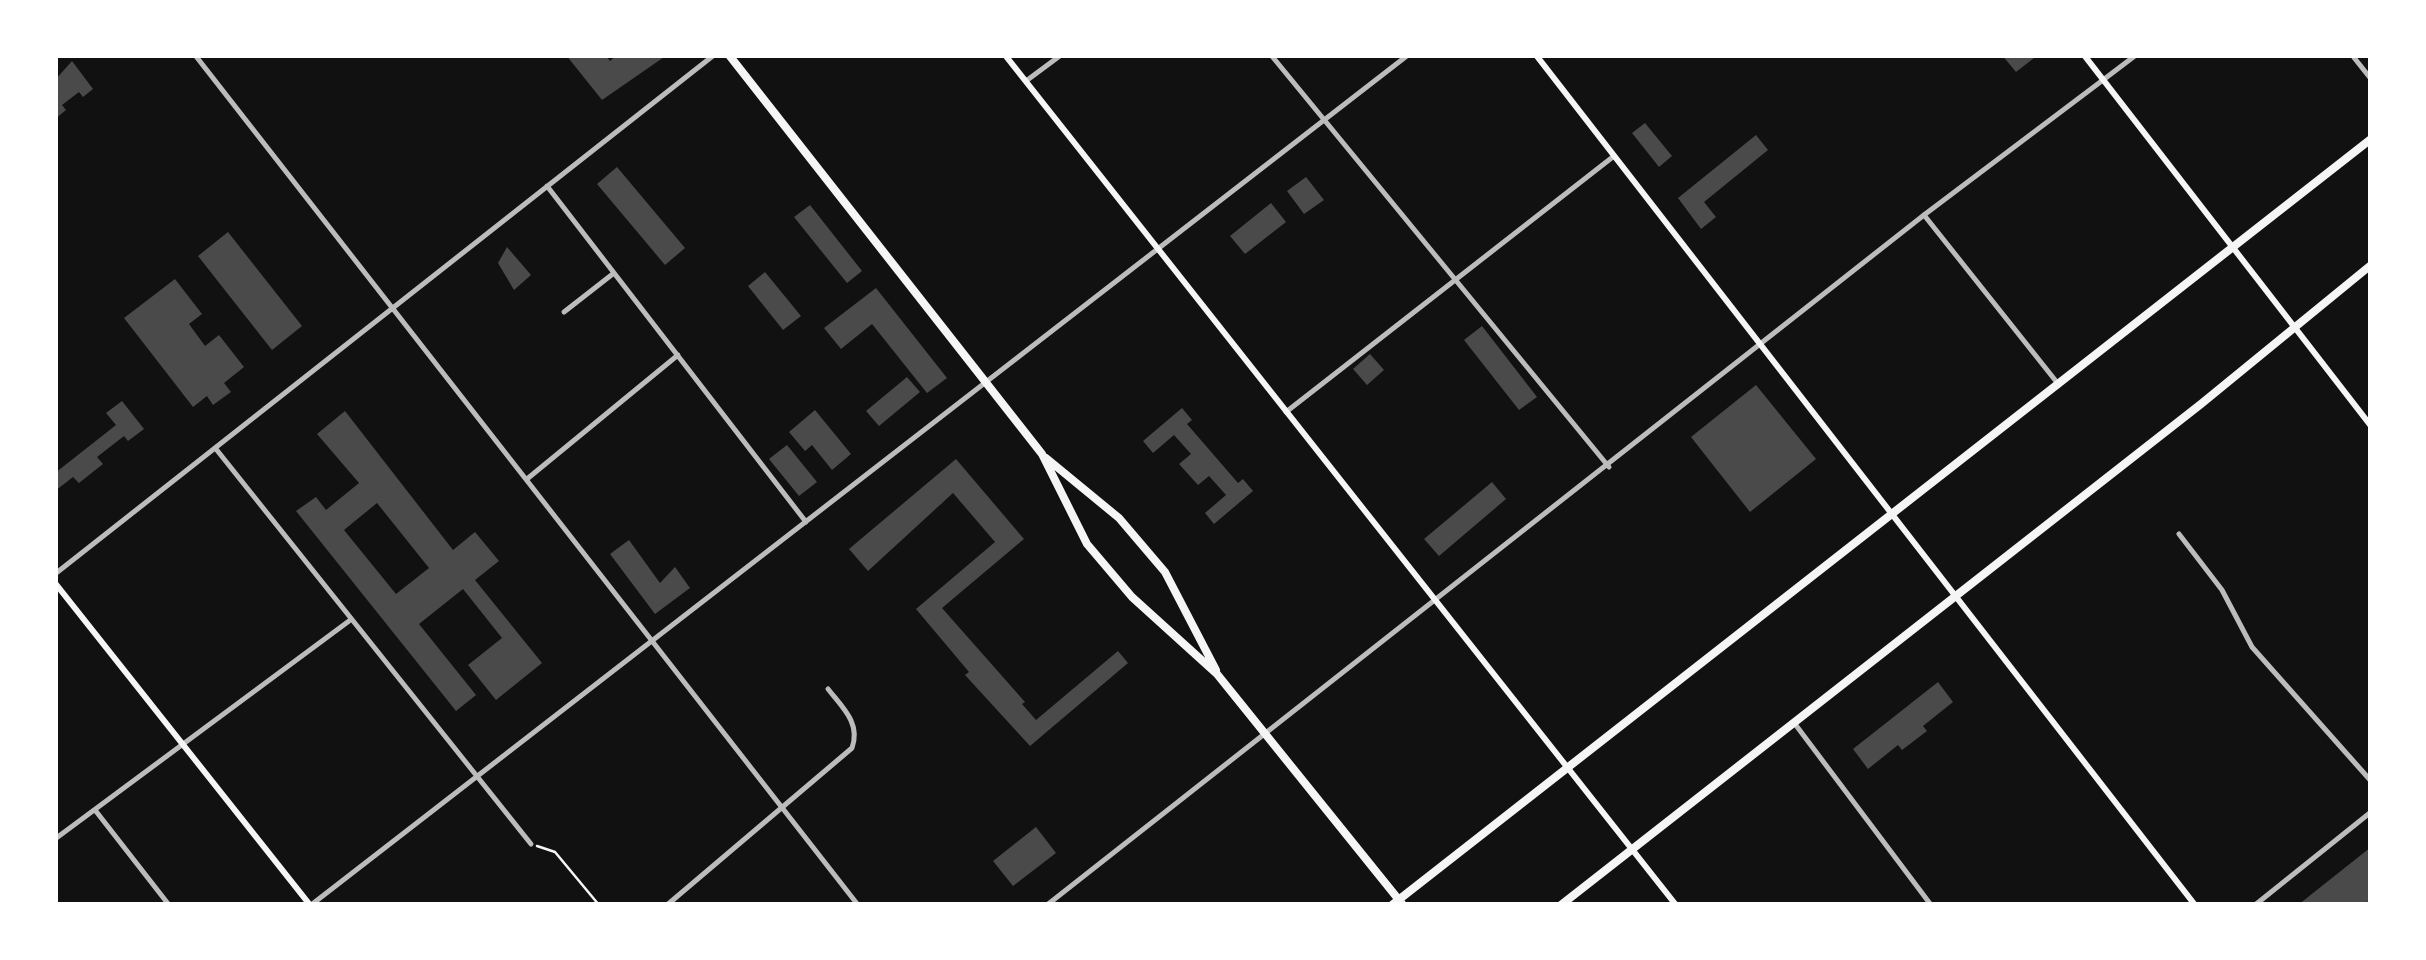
<!DOCTYPE html>
<style>
body{margin:0}
#map{position:relative;width:2426px;height:960px;overflow:hidden;background:#111;font-family:Arial,sans-serif}
canvas{display:block}
.frame{position:absolute;inset:0;border:58px solid #fff;pointer-events:none}
</style>
<div id="map">
<canvas width="2426" height="960"></canvas>
<div class="frame"></div>
</div>
<script>
const g = document.querySelector('canvas').getContext('2d');
g.lineJoin = 'round';
function fillPath(path, color) { g.fillStyle = color; g.fill(path, 'evenodd'); }
function strokePath(path, color, width, dash) { g.strokeStyle = color; g.lineWidth = width; g.lineCap = dash ? 'butt' : 'round'; g.setLineDash(dash || []); g.stroke(path); }
const building = new Path2D(`
 M 566,55 L 605,55 L 610,61 L 617,55 L 667,55 L 602,100 Z
 M 2002,55 L 2031,55 L 2034,58 L 2016,72 Z
 M 72,61 L 93,89 L 83,97 L 79,92 L 62,105 L 66,110 L 55,119 L 55,80 Z
 M 1645,123 L 1672,156 L 1659,167 L 1632,133 Z
 M 1756,135 L 1768,150 L 1704,202 L 1716,217 L 1701,229 L 1678,198 Z
 M 617,167 L 685,248 L 665,265 L 597,184 Z
 M 1306,177 L 1324,200 L 1304,214 L 1287,191 Z
 M 1271,203 L 1286,222 L 1245,254 L 1230,236 Z
 M 810,205 L 862,271 L 847,283 L 794,217 Z
 M 228,232 L 302,326 L 272,350 L 198,256 Z
 M 507,247 L 531,275 L 514,290 L 498,263 Z
 M 765,272 L 801,316 L 783,330 L 748,286 Z
 M 175,279 L 202,314 L 189,324 L 205,346 L 219,335 L 244,367 L 224,383 L 231,392 L 213,405 L 207,396 L 193,407 L 124,318 Z
 M 876,288 L 947,378 L 927,393 L 872,324 L 841,349 L 824,328 Z
 M 1482,326 L 1537,397 L 1519,410 L 1464,340 Z
 M 1370,354 L 1384,370 L 1367,385 L 1353,369 Z
 M 907,377 L 920,392 L 879,426 L 866,411 Z
 M 1756,385 L 1816,459 L 1750,512 L 1691,437 Z
 M 122,401 L 144,429 L 128,441 L 124,436 L 97,457 L 103,464 L 79,483 L 73,477 L 55,491 L 55,473 L 116,425 L 106,413 Z
 M 1182,408 L 1192,420 L 1187,424 L 1238,483 L 1243,479 L 1253,491 L 1214,524 L 1205,513 L 1226,495 L 1209,476 L 1198,485 L 1179,464 L 1191,454 L 1174,435 L 1153,453 L 1143,441 Z
 M 815,410 L 851,454 L 832,470 L 812,445 L 805,451 L 789,432 Z
 M 345,411 L 453,550 L 475,532 L 499,561 L 475,580 L 542,663 L 496,700 L 468,665 L 502,638 L 463,589 L 419,624 L 476,695 L 456,711 L 296,511 L 316,497 L 326,510 L 359,483 L 317,434 ZM 377,503 L 429,568 L 396,594 L 344,530 Z
 M 787,445 L 817,482 L 799,496 L 769,459 Z
 M 956,459 L 1024,539 L 942,608 L 1025,702 L 1022,704 L 1036,720 L 1118,651 L 1128,663 L 1030,746 L 965,675 L 969,672 L 916,609 L 995,542 L 953,493 L 868,571 L 849,549 Z
 M 1492,482 L 1506,499 L 1439,556 L 1424,539 Z
 M 629,540 L 660,583 L 675,567 L 690,588 L 655,614 L 610,554 Z
 M 1938,682 L 1953,702 L 1923,726 L 1927,731 L 1902,750 L 1898,745 L 1868,769 L 1853,749 Z
 M 1036,827 L 1056,853 L 1013,886 L 993,861 Z
 M 2371,847 L 2371,899 L 2363,905 L 2298,905 Z`);
const path = new Path2D(`
 M 537,846 L 555,852 L 599,905`);
const minor = new Path2D(`
 M 1271,55 L 1609,467
 M 2352,55 L 2371,79
 M 2103,80 L 2136,55
 M 1026,81 L 1061,55
 M 547,186 L 806,522
 M 1924,215 L 2059,385
 M 564,312 L 614,273
 M 1286,412 L 1614,156
 M 216,449 L 531,844
 M 527,479 L 678,355
 M 2179,534 L 2222,590 L 2252,647 L 2371,781
 M 55,574 L 714,55
 M 1795,724 L 1931,905
 M 95,810 L 169,905
 M 55,839 L 349,621
 M 311,905 L 1408,55
 M 667,905 L 852,748 C 861,723 842,707 828,689`);
const tertiary = new Path2D(`
 M 195,55 L 858,905
 M 1047,905 L 1924,215 L 2103,80
 M 2255,905 L 2371,812`);
const secondary = new Path2D(`
 M 1005,55 L 1676,905
 M 1536,55 L 2195,905
 M 2084,55 L 2371,426
 M 55,583 L 310,905`);
const primary = new Path2D(`
 M 729,55 L 1042,454 L 1087,544 L 1132,597 L 1217,674 L 1403,905
 M 1046,458 L 1119,518 L 1165,572 L 1216,670
 M 1392,905 L 2371,139
 M 1561,905 L 2201,404 L 2371,265`);
fillPath(building, '#4a4a4a');
strokePath(path, '#f5f5f5', 2.5);
strokePath(minor, '#bcbcbc', 5);
strokePath(tertiary, '#bcbcbc', 5);
strokePath(secondary, '#f5f5f5', 6);
strokePath(primary, '#f5f5f5', 8);
</script>
